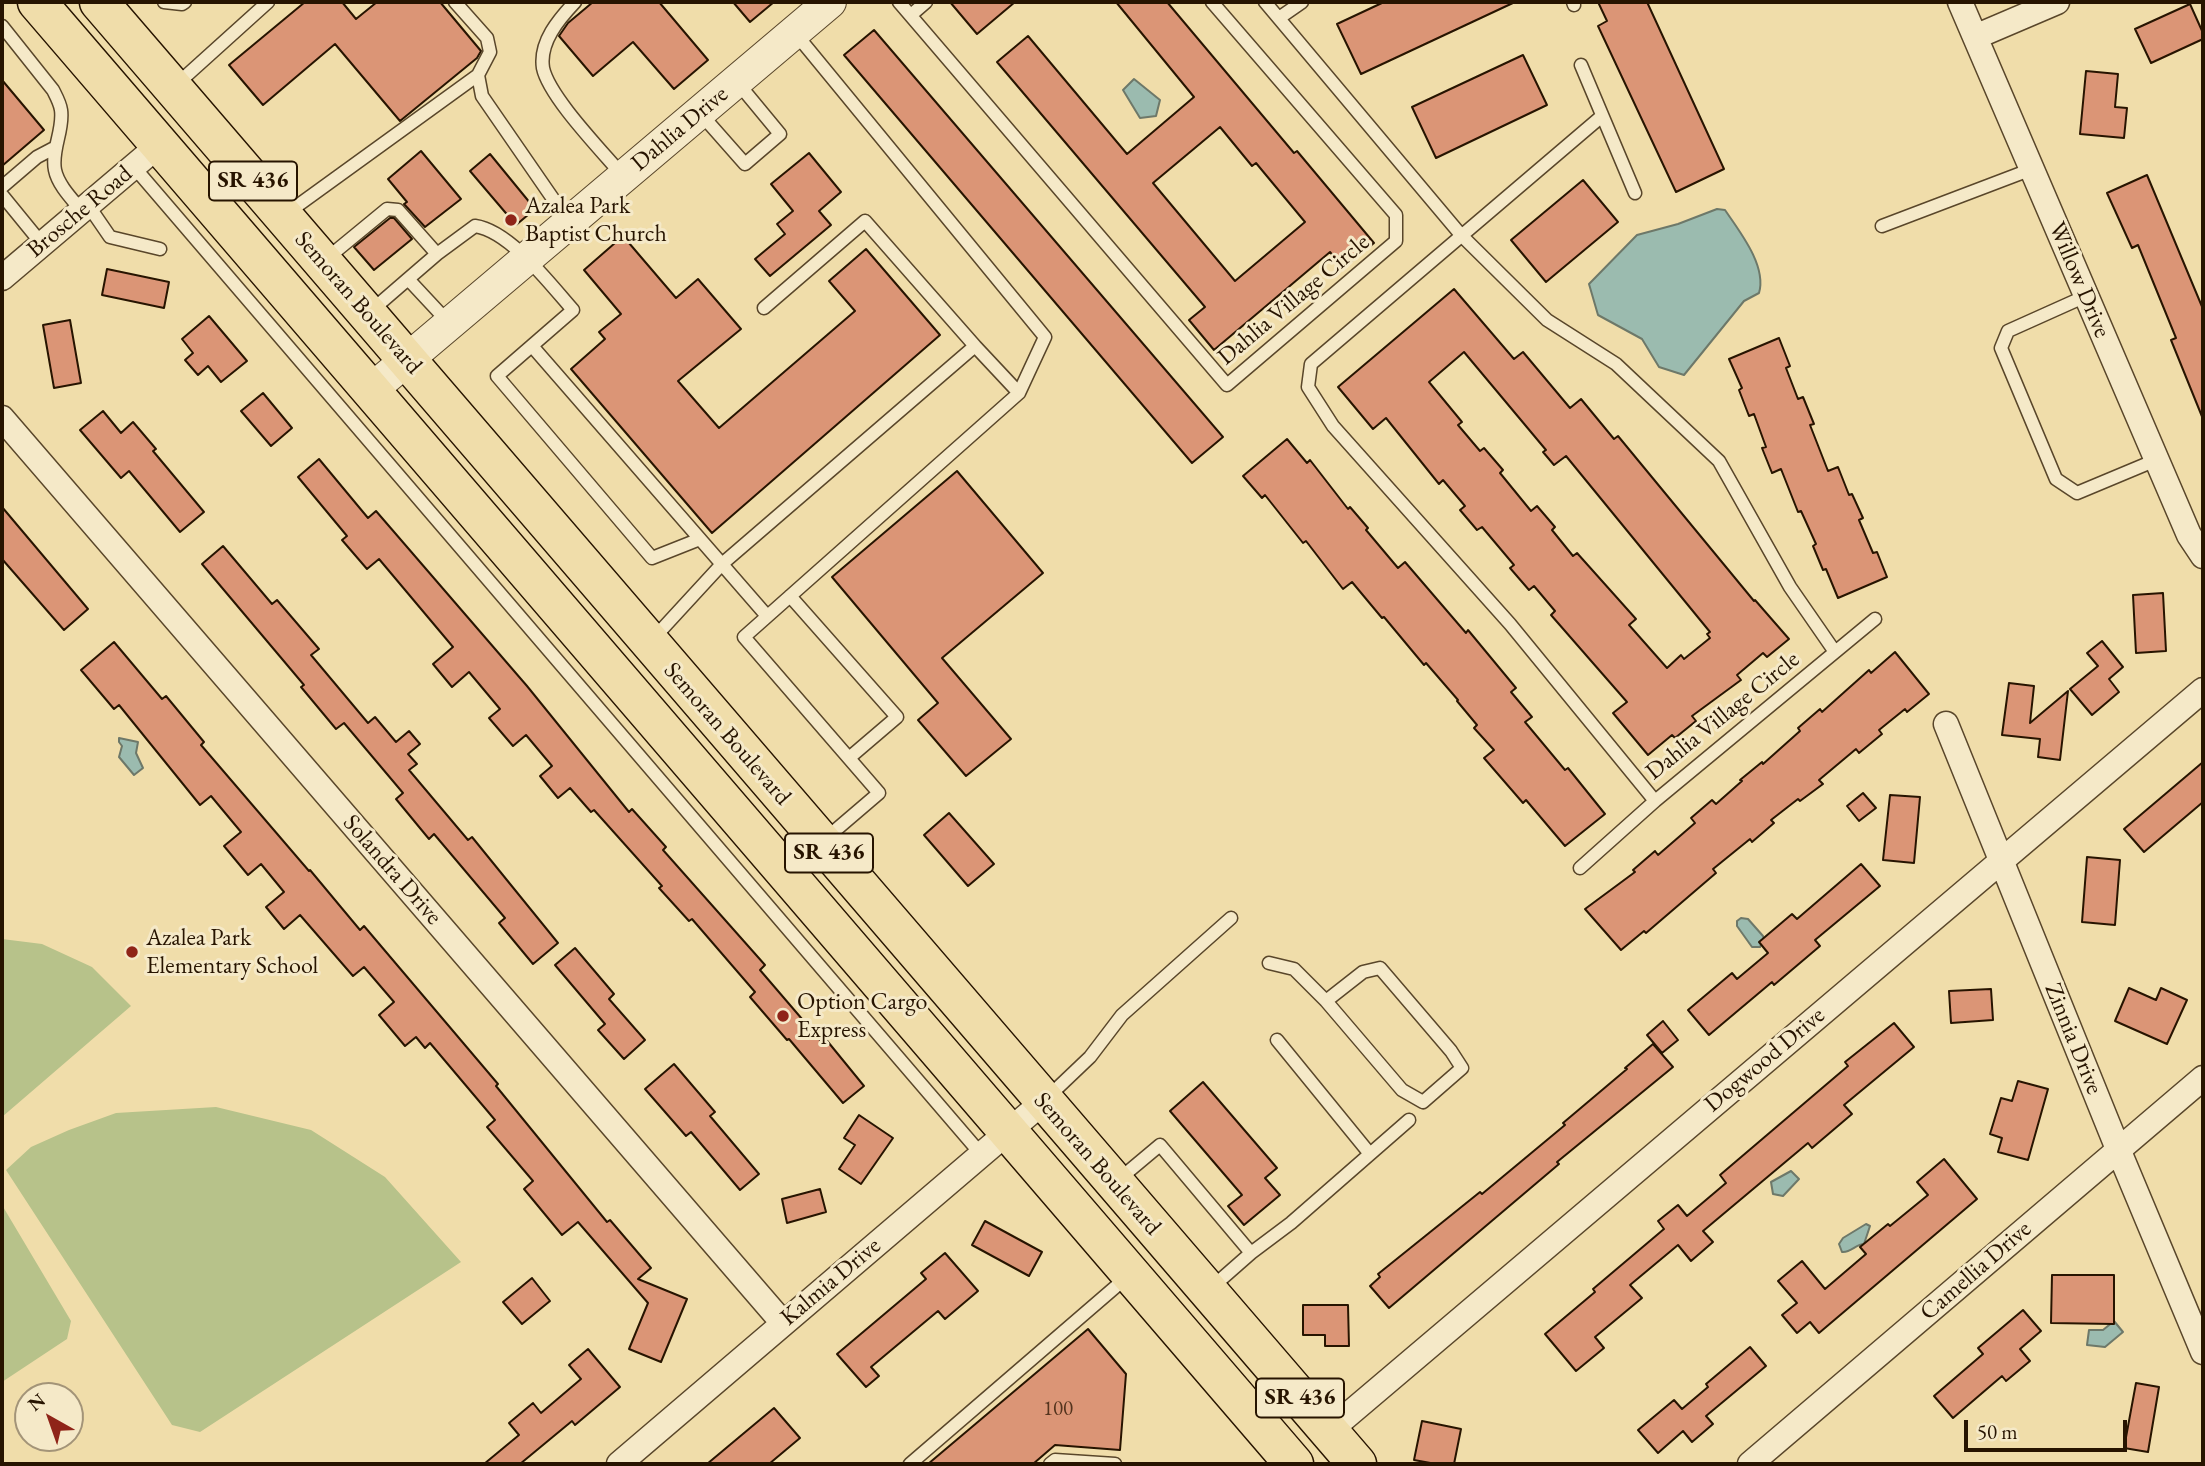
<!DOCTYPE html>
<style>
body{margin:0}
#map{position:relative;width:2205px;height:1466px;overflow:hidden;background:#f0ddaa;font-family:"EB Garamond",serif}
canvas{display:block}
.frame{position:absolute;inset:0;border:4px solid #271400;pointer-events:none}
.north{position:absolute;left:14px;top:1382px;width:70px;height:70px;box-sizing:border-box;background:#f5e9c8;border:2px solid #a39478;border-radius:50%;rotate:320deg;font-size:19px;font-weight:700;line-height:28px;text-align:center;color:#271400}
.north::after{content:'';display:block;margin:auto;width:24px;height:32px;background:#8f2418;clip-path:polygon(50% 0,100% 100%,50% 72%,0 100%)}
.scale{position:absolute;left:1964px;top:1420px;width:163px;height:32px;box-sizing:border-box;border:4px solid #271400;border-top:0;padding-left:9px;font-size:21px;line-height:24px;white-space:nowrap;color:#271400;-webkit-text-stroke:5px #f5e9c8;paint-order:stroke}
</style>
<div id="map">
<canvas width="2205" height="1466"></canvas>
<div class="frame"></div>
<div class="north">N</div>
<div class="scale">50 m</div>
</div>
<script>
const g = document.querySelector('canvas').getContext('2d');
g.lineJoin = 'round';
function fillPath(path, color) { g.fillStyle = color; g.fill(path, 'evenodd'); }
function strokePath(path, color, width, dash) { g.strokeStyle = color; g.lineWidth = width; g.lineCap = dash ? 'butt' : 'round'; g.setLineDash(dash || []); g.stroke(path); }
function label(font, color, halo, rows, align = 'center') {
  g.font = font + ' "EB Garamond",serif'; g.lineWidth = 6; g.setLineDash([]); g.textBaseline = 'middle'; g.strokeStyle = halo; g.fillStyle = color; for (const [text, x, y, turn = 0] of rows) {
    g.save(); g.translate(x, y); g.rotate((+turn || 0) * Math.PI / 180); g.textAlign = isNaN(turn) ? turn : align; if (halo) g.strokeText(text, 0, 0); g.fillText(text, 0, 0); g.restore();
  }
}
const green = new Path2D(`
 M 2,939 L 42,944 L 92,967 L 131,1006 L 2,1117 Z
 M 216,1107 L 311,1130 L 385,1177 L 461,1262 L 200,1432 L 172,1425 L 6,1170 L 31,1147 L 69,1130 L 116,1113 Z
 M 2,1205 L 71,1321 L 67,1339 L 2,1382 Z`);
const water = new Path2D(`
 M 1134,79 L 1160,100 L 1156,116 L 1140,118 L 1123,90 Z
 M 1717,209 L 1725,210 C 1740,232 1767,266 1759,293 L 1744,301 L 1684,375 L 1659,367 L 1642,339 L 1598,315 L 1589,284 L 1637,235 L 1678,224 Z
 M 119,738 L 138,742 L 136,753 L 143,768 L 134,775 L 119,757 L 122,746 L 119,742 Z
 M 1741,918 L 1748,919 L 1763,936 L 1764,939 L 1760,947 L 1752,947 L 1737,926 L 1737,921 Z
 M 1791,1171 L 1799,1179 L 1783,1196 L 1773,1194 L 1771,1182 Z
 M 1866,1224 L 1870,1226 L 1864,1244 C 1856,1244 1851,1253 1842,1252 L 1839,1244 L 1843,1238 Z
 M 2114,1321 L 2123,1332 L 2105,1347 L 2087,1345 L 2089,1330 L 2103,1330 Z`);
const building = new Path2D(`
 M 305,2 L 342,2 L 356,19 L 377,2 L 440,2 L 481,51 L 477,58 L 400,121 L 335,44 L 263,105 L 229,65 Z
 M 593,2 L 659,2 L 708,60 L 674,89 L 633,42 L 593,76 L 559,36 L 568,23 Z
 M 733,2 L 774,2 L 750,22 Z
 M 950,2 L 1015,2 L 977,34 Z
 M 1116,2 L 1167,2 L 1294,153 L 1297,151 L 1374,243 L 1343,268 L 1330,252 L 1214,350 L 1189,320 L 1205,307 L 997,62 L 1028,36 L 1127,154 L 1194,97 ZM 1220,127 L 1252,166 L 1256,163 L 1305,222 L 1235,281 L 1153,183 Z
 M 1384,2 L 1515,2 L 1361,74 L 1337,24 Z
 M 1598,2 L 1647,2 L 1724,169 L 1676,192 L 1598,26 L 1607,21 Z
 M 2190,4 L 2203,33 L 2203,39 L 2151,63 L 2135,29 Z
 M 874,30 L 1223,437 L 1192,463 L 844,55 Z
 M 1523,55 L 1547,105 L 1436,158 L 1412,107 Z
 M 2086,71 L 2118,74 L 2115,107 L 2127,108 L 2124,138 L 2080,134 Z
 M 2,80 L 44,130 L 2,166 Z
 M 421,151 L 461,199 L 425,227 L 404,204 L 407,202 L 388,179 Z
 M 809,153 L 841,192 L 819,211 L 831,225 L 770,276 L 755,259 L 785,234 L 777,224 L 793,211 L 771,184 Z
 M 490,154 L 535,209 L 516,225 L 470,171 Z
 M 2147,175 L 2203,309 L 2203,419 L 2171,340 L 2176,338 L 2138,245 L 2132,248 L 2107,193 Z
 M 1583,180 L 1618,222 L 1546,282 L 1511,240 Z
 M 390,218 L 394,218 L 412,239 L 374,270 L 354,247 Z
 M 623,236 L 676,298 L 698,279 L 741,329 L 678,381 L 719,428 L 855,311 L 829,281 L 866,249 L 940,335 L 712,533 L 571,369 L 605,339 L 599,332 L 621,314 L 584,270 Z
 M 107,269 L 169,282 L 164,308 L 102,295 Z
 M 1454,289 L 1514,359 L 1523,352 L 1570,408 L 1581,399 L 1614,439 L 1618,436 L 1754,601 L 1755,600 L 1789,639 L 1767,657 L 1763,653 L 1737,675 L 1741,680 L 1692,716 L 1696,721 L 1675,738 L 1672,735 L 1648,755 L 1613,713 L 1627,702 L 1551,615 L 1555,611 L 1534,586 L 1529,590 L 1510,568 L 1514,565 L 1482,527 L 1477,530 L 1460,510 L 1465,506 L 1443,480 L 1439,484 L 1386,418 L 1373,429 L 1338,387 ZM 1464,352 L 1546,450 L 1543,452 L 1554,465 L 1566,456 L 1710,632 L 1707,634 L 1710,638 L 1684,659 L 1681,655 L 1667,668 L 1629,625 L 1636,619 L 1577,553 L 1573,556 L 1552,530 L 1555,527 L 1537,506 L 1531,511 L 1500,473 L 1503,470 L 1484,448 L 1480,451 L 1458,425 L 1462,422 L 1429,382 Z
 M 209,316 L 247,361 L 221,382 L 208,366 L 198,375 L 185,360 L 193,353 L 182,339 Z
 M 70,320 L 81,383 L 54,388 L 43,325 Z
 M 1779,338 L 1790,366 L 1786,368 L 1798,399 L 1803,397 L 1814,424 L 1810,425 L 1828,471 L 1838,467 L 1849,495 L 1852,494 L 1863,518 L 1859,520 L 1873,553 L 1877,552 L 1887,577 L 1838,598 L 1826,569 L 1823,570 L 1813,546 L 1816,544 L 1801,511 L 1798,512 L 1781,469 L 1772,473 L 1762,448 L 1766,447 L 1754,414 L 1749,416 L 1739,390 L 1742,388 L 1729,359 Z
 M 263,393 L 292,428 L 271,446 L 241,411 Z
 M 103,411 L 121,433 L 133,422 L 156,449 L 153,451 L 204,512 L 180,532 L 129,471 L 121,478 L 80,430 Z
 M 1287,439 L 1307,463 L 1310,460 L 1348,509 L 1350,507 L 1368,528 L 1366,530 L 1398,568 L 1405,562 L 1466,633 L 1468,630 L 1516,688 L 1511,692 L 1532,717 L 1525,722 L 1565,770 L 1568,768 L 1605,814 L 1565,846 L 1526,800 L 1523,803 L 1484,758 L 1494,750 L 1474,728 L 1477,725 L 1457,701 L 1458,700 L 1426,663 L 1424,665 L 1384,617 L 1382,618 L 1352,582 L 1343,589 L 1306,541 L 1303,543 L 1265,495 L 1262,498 L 1243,476 Z
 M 319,459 L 368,518 L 376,511 L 527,686 L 629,812 L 632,809 L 666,847 L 663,850 L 765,965 L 760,970 L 820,1040 L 824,1037 L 864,1086 L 843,1103 L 789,1039 L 787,1040 L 750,997 L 755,992 L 692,919 L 689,921 L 659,888 L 662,886 L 594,810 L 591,812 L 570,788 L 558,798 L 540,776 L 552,766 L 526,735 L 513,746 L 489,718 L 500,709 L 469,672 L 452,687 L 433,664 L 453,647 L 379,559 L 367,569 L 342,540 L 347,536 L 298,477 Z
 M 957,471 L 1043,573 L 942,658 L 1011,739 L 966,776 L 918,720 L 938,703 L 832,577 Z
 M 2,507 L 88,609 L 64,630 L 2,559 Z
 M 223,546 L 272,604 L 277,600 L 319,649 L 311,655 L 368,723 L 375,717 L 396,742 L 409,731 L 420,744 L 408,754 L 417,764 L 409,770 L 468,840 L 472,837 L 558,943 L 533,964 L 499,923 L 505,918 L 434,834 L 429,839 L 396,799 L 403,793 L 344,723 L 336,729 L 301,687 L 304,685 L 202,564 Z
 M 2163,593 L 2166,651 L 2136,653 L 2133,595 Z
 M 2102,641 L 2123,667 L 2109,679 L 2119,692 L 2092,715 L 2070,689 L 2098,666 L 2087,653 Z
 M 114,642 L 162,699 L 166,696 L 204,742 L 201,745 L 309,871 L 310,870 L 360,930 L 364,926 L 498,1084 L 496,1086 L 607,1222 L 610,1220 L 651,1268 L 638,1279 L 687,1299 L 661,1362 L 629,1349 L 648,1303 L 578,1222 L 562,1235 L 524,1189 L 533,1181 L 487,1127 L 495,1120 L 430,1043 L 425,1048 L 416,1037 L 405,1046 L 379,1015 L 394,1002 L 364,967 L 353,976 L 300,915 L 284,929 L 266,907 L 284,892 L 261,864 L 248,875 L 224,846 L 241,832 L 211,796 L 200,805 L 119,705 L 114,709 L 81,670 Z
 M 1895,652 L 1929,694 L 1907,712 L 1905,709 L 1879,730 L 1882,734 L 1859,753 L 1856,749 L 1819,780 L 1823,784 L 1800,801 L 1798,799 L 1771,820 L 1774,823 L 1752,842 L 1750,839 L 1713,869 L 1716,873 L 1646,933 L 1644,931 L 1621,950 L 1585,909 L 1635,872 L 1633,870 L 1655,851 L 1658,855 L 1695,823 L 1691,818 L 1712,800 L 1716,804 L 1742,781 L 1740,780 L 1762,762 L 1763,764 L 1800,731 L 1798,728 L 1820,709 L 1822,712 L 1869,670 L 1871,673 Z
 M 2009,683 L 2034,686 L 2030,723 L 2068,691 L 2060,760 L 2038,757 L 2040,739 L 2002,735 Z
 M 2203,762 L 2203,802 L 2144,852 L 2124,829 Z
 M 1863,793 L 1876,808 L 1859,821 L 1847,806 Z
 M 1890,795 L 1920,797 L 1914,863 L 1883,860 Z
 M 949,813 L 994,864 L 968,886 L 924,835 Z
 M 2087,857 L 2120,860 L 2115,925 L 2082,922 Z
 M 1861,864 L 1880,886 L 1815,940 L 1820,946 L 1774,985 L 1772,982 L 1709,1035 L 1688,1010 L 1732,973 L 1737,979 L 1768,953 L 1759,942 L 1792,914 L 1797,919 Z
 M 575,948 L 614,994 L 609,999 L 645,1040 L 624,1059 L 598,1030 L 605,1024 L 555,965 Z
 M 2129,988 L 2156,1000 L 2161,988 L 2187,1000 L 2167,1044 L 2115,1021 Z
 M 1991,989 L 1993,1020 L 1951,1023 L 1949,991 Z
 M 1663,1021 L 1678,1040 L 1662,1053 L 1647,1035 Z
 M 1894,1023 L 1914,1047 L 1844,1105 L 1852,1114 L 1812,1148 L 1808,1143 L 1703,1231 L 1713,1242 L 1691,1261 L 1678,1245 L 1630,1285 L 1642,1298 L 1595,1337 L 1604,1348 L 1576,1371 L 1545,1334 L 1595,1292 L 1593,1289 L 1664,1229 L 1658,1221 L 1678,1205 L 1687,1216 L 1726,1183 L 1720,1175 L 1848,1066 L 1845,1062 Z
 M 1653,1044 L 1673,1067 L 1557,1162 L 1559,1164 L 1389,1308 L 1370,1286 L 1380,1277 L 1378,1274 L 1480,1192 L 1482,1194 L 1565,1125 L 1563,1123 L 1627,1069 L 1625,1068 Z
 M 674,1064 L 715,1112 L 710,1116 L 759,1174 L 740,1190 L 691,1132 L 686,1136 L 645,1089 Z
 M 2018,1081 L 2048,1089 L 2028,1160 L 1998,1152 L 2002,1138 L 1990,1134 L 2001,1098 L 2012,1101 Z
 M 1203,1082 L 1277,1168 L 1265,1178 L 1280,1195 L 1244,1225 L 1228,1206 L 1242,1195 L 1170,1111 Z
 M 859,1115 L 893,1138 L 861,1184 L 839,1169 L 855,1145 L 844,1138 Z
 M 1944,1159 L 1977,1199 L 1819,1333 L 1810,1322 L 1797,1333 L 1782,1315 L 1797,1303 L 1778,1281 L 1802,1261 L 1825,1289 L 1866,1254 L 1860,1247 L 1888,1224 L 1890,1226 L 1928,1195 L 1917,1182 Z
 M 820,1189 L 826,1212 L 787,1223 L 782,1199 Z
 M 985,1221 L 1042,1252 L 1029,1276 L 972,1245 Z
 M 945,1253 L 978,1291 L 945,1319 L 938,1311 L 871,1367 L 879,1376 L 866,1387 L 837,1354 L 926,1279 L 921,1273 Z
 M 2052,1275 L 2114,1275 L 2114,1324 L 2051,1323 Z
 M 532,1278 L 550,1301 L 522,1324 L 503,1302 Z
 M 1303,1305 L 1348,1305 L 1349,1346 L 1325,1346 L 1325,1335 L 1303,1335 Z
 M 2023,1310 L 2041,1331 L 2020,1349 L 2030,1361 L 2006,1381 L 2002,1376 L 1953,1418 L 1934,1396 L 1983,1354 L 1978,1348 Z
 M 1088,1329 L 1126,1374 L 1120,1450 L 1055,1445 L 1033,1464 L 928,1464 Z
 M 1750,1347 L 1766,1366 L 1706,1416 L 1713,1424 L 1692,1442 L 1683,1431 L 1658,1453 L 1638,1430 L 1674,1400 L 1682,1409 L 1708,1387 L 1706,1384 Z
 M 588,1349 L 620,1387 L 575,1425 L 572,1421 L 520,1464 L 484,1464 L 519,1435 L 509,1423 L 533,1403 L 541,1413 L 581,1379 L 569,1365 Z
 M 2136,1383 L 2159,1387 L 2148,1452 L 2124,1448 Z
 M 774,1408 L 800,1438 L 769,1464 L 707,1464 Z
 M 1422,1421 L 1461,1429 L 1454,1464 L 1436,1464 L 1414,1460 Z`);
const service = new Path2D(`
 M 164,2 L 182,4 L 185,2
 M 575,2 C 559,19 539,42 543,68 C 549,97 603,152 623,176
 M 899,2 L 1227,385 L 1396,241 L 1396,215 L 1212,2
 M 1265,2 L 1461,235 L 1547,320 L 1616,364 L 1719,461 L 1790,587 L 1835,652
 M 1573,2 L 1574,5
 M 911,15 L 926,2
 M 1279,18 L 1302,2
 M 2,26 L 53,90 C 56,96 60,103 61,110 C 64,130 51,150 55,170 C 58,185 72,199 82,211
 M 795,33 L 1045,337 L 1019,393 L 744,637 L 879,793 L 824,840
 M 1581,65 L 1635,193
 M 478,75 L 482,96 L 569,222
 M 176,85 L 268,2
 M 700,113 L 745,164 L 780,134 L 737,82
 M 1602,116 L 1311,364 L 1308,387 L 1333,426 L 1510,624 L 1655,801
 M 134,167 L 981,1154
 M 2,187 L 37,157 L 56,147
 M 2,195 L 42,244
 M 88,205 L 110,237 L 160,249
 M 286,214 L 478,75 L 490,52 L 487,38 L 455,2
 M 1882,226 L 2032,169
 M 437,254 L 408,279 L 449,323
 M 325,260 L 387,209 L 398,210 L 437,254 L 475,226 C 510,231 550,284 573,310 L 497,376 L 652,558 L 700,539
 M 2086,296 L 2008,331 L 2001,348 L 2056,479 L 2077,493 L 2156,460
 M 764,308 L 865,221 L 975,346
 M 371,311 L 408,279
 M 532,346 L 767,616
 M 790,596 L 897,717 L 849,758
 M 653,639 L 722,564 L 975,346 L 1019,393
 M 1580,868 L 1655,801 L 1875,619
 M 1269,963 L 1294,969 L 1326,1001 L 1402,1090 L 1423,1102 L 1462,1068 L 1451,1051 L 1380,968 L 1363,972 L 1326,1001
 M 1277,1040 L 1370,1154
 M 1048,1097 L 1090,1057 L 1122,1015 L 1231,918
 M 1117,1181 L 1160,1145 L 1251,1253 L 1291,1223 L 1409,1120
 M 1210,1289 L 1251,1253
 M 910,1464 L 1127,1277
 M 1050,1464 L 1055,1460 L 1115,1464`);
const minor = new Path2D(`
 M 1960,2 L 2189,535 L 2203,556
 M 1975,37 L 2057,2
 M 2,278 L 159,145
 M 2,418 L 783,1323
 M 1946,724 L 2118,1149 L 2203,1352
 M 1329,1431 L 2203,690
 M 619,1464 L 1043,1102
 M 1750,1464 L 2203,1078`);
const tertiary = new Path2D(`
 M 370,391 L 830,2`);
const primary = new Path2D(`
 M 37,2 L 1294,1464
 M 99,2 L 1357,1464`);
const markers = [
 [511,220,7,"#8f2418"],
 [132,952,7,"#8f2418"],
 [783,1016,7,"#8f2418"]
];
const numberNames = [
 ["100",1058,1409]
];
const shields = [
 [253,181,88],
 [829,853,88],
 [1300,1398,88]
];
const shieldNames = [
 ["SR 436",253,181],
 ["SR 436",829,853],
 ["SR 436",1300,1398]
];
const streetNames = [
 ["Dahlia Drive",680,129,-40],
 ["Brosche Road",80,212,-40],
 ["Willow Drive",2079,280,67],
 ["Dahlia Village Circle",1294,300,-40],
 ["Semoran Boulevard",358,303,49],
 ["Dahlia Village Circle",1723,716,-39],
 ["Semoran Boulevard",727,734,49],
 ["Solandra Drive",392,870,49],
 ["Zinnia Drive",2073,1039,68],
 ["Dogwood Drive",1765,1060,-40],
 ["Semoran Boulevard",1097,1164,49],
 ["Camellia Drive",1976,1271,-41],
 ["Kalmia Drive",831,1282,-40]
];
const poiNames = [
 ["Azalea Park",525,206],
 ["Baptist Church",525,234],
 ["Azalea Park",146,938],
 ["Elementary School",146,966],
 ["Option Cargo",797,1002],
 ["Express",797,1030]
];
fillPath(green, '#b7c28a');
fillPath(water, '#9bbbaf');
strokePath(water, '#6d7869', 2);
fillPath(building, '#db9576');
strokePath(building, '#271400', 2);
strokePath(service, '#59462a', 15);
strokePath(minor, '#59462a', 27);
strokePath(tertiary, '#59462a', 34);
strokePath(primary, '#271400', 41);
strokePath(service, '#f5e9c8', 12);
strokePath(minor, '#f5e9c8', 24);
strokePath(tertiary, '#f5e9c8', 32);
strokePath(primary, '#f0ddaa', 38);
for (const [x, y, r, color] of markers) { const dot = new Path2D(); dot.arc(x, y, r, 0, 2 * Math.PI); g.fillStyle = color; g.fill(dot); strokePath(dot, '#f5e9c8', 2.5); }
label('21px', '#54341e', null, numberNames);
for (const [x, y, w] of shields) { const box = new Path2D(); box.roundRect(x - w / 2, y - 19.5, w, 39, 5); g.fillStyle = '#f5e9c8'; g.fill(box); strokePath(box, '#271400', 2); }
label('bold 23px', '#271400', null, shieldNames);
label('24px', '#271400', '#f5e9c8', streetNames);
label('24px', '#271400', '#f5e9c8', poiNames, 'left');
</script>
